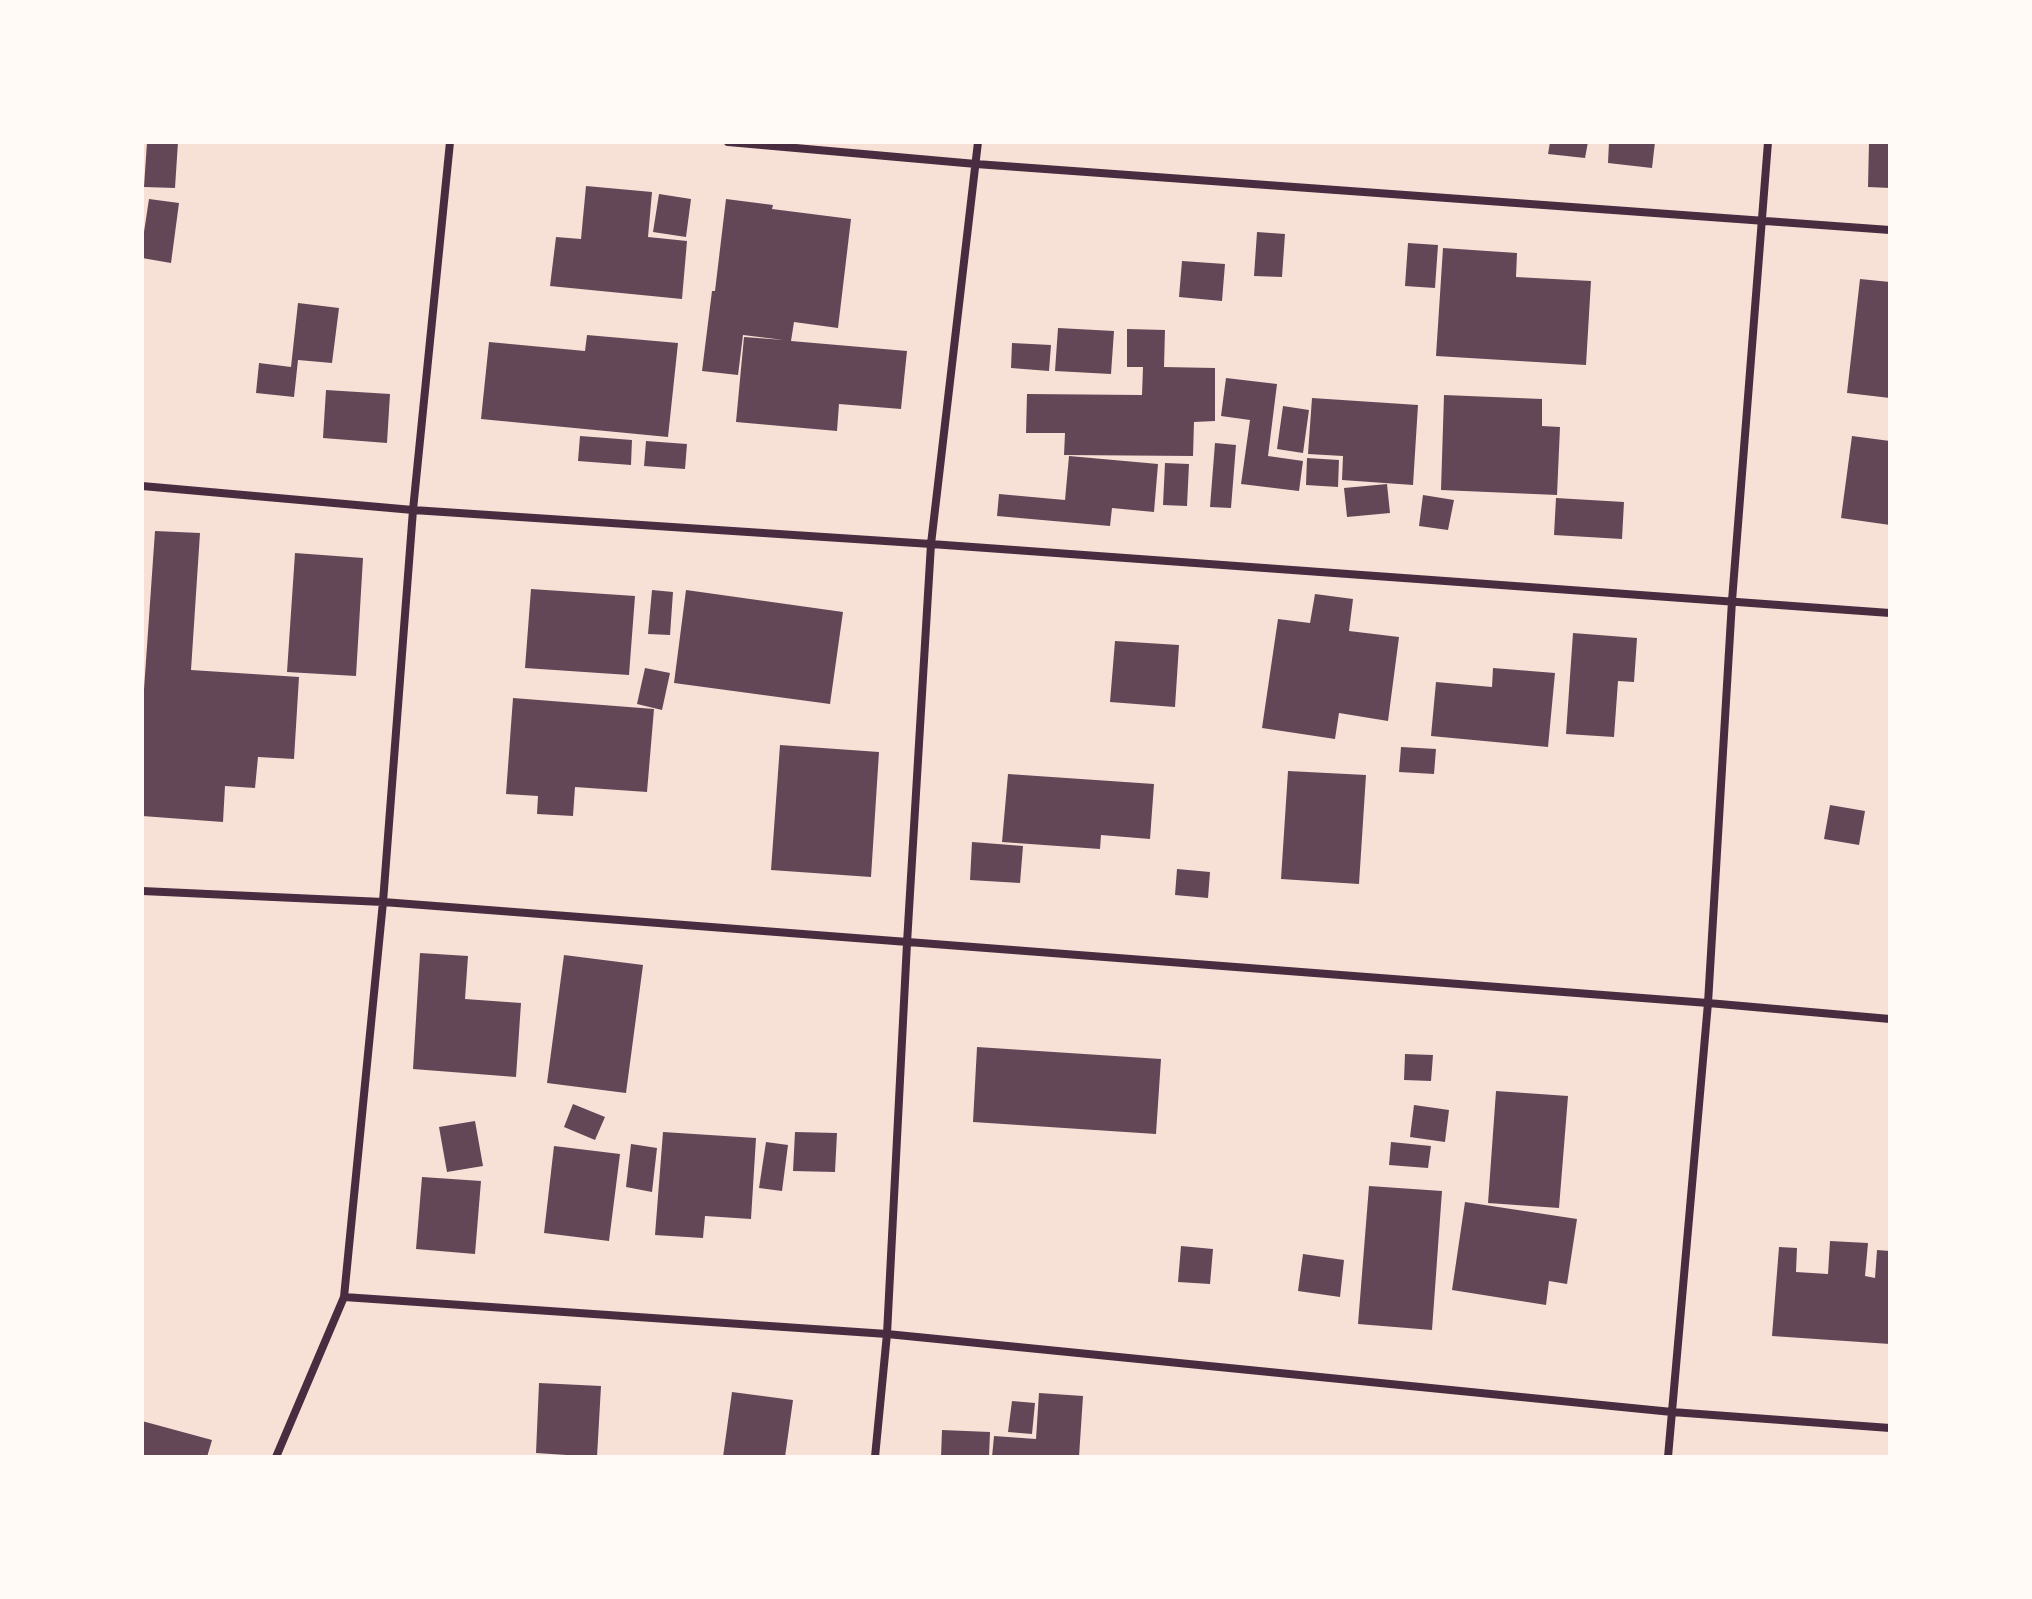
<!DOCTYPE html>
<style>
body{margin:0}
#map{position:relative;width:2032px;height:1599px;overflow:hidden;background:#f7e1d7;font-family:"Open Sans",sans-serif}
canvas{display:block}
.frame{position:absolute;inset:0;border:144px solid #fffaf5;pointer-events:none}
</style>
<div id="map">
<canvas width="2032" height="1599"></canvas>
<div class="frame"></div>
</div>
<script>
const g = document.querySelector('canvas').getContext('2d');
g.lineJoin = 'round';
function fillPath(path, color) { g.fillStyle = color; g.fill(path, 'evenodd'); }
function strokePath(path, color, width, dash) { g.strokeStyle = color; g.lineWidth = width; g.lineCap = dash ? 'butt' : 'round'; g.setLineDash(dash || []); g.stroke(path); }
const building = new Path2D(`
 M 147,142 L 178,142 L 175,188 L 144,187 Z
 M 1550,142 L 1588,142 L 1585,158 L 1548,154 Z
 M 1609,142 L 1655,142 L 1652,168 L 1608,163 Z
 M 1869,142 L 1890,142 L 1890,188 L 1868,187 Z
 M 586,186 L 652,192 L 648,237 L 687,241 L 682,299 L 550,286 L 556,237 L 581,239 Z
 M 659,194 L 691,199 L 686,237 L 653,232 Z
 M 149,199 L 179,203 L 171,263 L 142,258 L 142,245 Z
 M 726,199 L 773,205 L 772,209 L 851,219 L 838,328 L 794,322 L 791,341 L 907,351 L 901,409 L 839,404 L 837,431 L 736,422 L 744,337 L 784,340 L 743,335 L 738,375 L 702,371 L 712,291 L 715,291 Z
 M 1257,232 L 1285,234 L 1282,277 L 1254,276 Z
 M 1408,243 L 1438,245 L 1435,288 L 1405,286 Z
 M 1443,248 L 1517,253 L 1516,277 L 1591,281 L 1586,365 L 1436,356 Z
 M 1182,261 L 1225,264 L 1222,301 L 1179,297 Z
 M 1860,279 L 1890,282 L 1890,398 L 1847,393 Z
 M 298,303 L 339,308 L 332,363 L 298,360 L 294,397 L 256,393 L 259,363 L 291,367 Z
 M 1058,328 L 1114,331 L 1111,374 L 1055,371 Z
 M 1127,329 L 1165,330 L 1164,367 L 1215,368 L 1215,421 L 1194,422 L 1193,456 L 1064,455 L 1065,433 L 1026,433 L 1027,394 L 1142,395 L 1143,367 L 1127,367 Z
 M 587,335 L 678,343 L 668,437 L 481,419 L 489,342 L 585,351 Z
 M 1012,343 L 1051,345 L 1049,371 L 1011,368 Z
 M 1226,378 L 1277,384 L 1268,456 L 1303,461 L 1299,491 L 1241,484 L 1250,420 L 1221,416 Z
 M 326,390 L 390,394 L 387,443 L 323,438 Z
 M 1444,395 L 1542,399 L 1542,426 L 1560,427 L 1557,495 L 1441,490 Z
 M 1312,398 L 1418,405 L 1413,485 L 1342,480 L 1343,456 L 1308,454 Z
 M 1283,406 L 1309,410 L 1303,453 L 1277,449 Z
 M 580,436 L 632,440 L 631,465 L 578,461 Z
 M 1852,436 L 1890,441 L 1890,525 L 1841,518 Z
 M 646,441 L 687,444 L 685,469 L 644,466 Z
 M 1215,443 L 1236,445 L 1231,508 L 1210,507 Z
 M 1069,456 L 1158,464 L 1154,512 L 1112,508 L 1110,526 L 997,516 L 999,494 L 1065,500 Z
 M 1307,458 L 1339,460 L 1338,487 L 1306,485 Z
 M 1165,463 L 1189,464 L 1187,506 L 1163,505 Z
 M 1387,484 L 1390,513 L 1347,517 L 1344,488 Z
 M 1423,495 L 1454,500 L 1448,530 L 1419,526 Z
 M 1556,498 L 1624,502 L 1622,539 L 1554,535 Z
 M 155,531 L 200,533 L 191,670 L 299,677 L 294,759 L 258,757 L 255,788 L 225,786 L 223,822 L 142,816 L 142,718 Z
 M 295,553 L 363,558 L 356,676 L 287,672 Z
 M 531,589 L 635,596 L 629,675 L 525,668 Z
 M 652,590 L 673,592 L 670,635 L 648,634 Z
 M 686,590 L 843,612 L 830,704 L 674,683 Z
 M 1315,594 L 1353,599 L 1349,631 L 1399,637 L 1388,721 L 1339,713 L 1335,739 L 1262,728 L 1278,619 L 1310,623 Z
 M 1573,633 L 1637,638 L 1634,682 L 1618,681 L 1614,737 L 1566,734 Z
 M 1115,641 L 1179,645 L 1175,707 L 1110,702 Z
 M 645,668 L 670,673 L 662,710 L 637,704 Z
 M 1493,668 L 1555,673 L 1548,747 L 1431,736 L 1436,682 L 1492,687 Z
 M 513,698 L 654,709 L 647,792 L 575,787 L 573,816 L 537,814 L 538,796 L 506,794 Z
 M 780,745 L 879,752 L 871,877 L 771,870 Z
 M 1401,747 L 1436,749 L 1434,774 L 1399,772 Z
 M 1288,771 L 1366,775 L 1359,884 L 1281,879 Z
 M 1008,774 L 1154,784 L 1150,839 L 1101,835 L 1100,849 L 1002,842 Z
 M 1830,805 L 1865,811 L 1859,845 L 1824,839 Z
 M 972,842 L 1023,846 L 1020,883 L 970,880 Z
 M 1177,869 L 1210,872 L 1208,898 L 1175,895 Z
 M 420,953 L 468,956 L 465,999 L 521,1003 L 516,1077 L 413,1069 Z
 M 564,955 L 643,965 L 626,1093 L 547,1083 Z
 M 977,1047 L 1161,1059 L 1156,1134 L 973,1122 Z
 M 1405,1054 L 1433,1055 L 1431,1081 L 1404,1080 Z
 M 1496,1091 L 1568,1096 L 1559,1208 L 1488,1203 Z
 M 573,1104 L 605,1117 L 595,1140 L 564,1127 Z
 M 1414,1105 L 1449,1110 L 1445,1142 L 1410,1137 Z
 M 475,1121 L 483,1166 L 447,1172 L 439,1127 Z
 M 663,1132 L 756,1138 L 751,1219 L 705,1216 L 703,1238 L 655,1235 Z
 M 795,1132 L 837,1133 L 835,1172 L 793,1171 Z
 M 766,1142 L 788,1145 L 782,1191 L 759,1188 Z
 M 1391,1142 L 1431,1146 L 1428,1168 L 1389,1165 Z
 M 631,1144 L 657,1148 L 652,1192 L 626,1187 Z
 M 554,1146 L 620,1154 L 609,1241 L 544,1233 Z
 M 422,1177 L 481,1181 L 475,1254 L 416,1249 Z
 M 1369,1186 L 1442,1191 L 1432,1330 L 1358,1324 Z
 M 1465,1202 L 1577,1219 L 1567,1284 L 1549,1281 L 1546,1305 L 1452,1290 Z
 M 1830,1241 L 1868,1243 L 1865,1276 L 1875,1278 L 1877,1250 L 1890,1251 L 1890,1344 L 1772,1336 L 1779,1247 L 1797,1248 L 1796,1272 L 1828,1274 Z
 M 1181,1246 L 1213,1249 L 1210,1284 L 1178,1282 Z
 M 1303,1254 L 1344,1260 L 1340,1297 L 1298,1291 Z
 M 539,1383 L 601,1386 L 597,1457 L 536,1453 Z
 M 732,1392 L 793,1400 L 785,1457 L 723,1457 Z
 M 1039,1393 L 1083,1396 L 1079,1457 L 992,1457 L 994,1436 L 1036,1439 Z
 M 1012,1401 L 1035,1403 L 1032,1434 L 1008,1432 Z
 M 142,1421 L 212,1440 L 207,1457 L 142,1457 Z
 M 942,1430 L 990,1432 L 989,1457 L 941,1457 Z`);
const minor = new Path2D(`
 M 728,142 L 976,164 L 1890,230
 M 142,486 L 413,510 L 931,544 L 1890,613
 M 142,891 L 383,902 L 1708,1003 L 1890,1019
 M 344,1297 L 887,1334 L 1672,1412 L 1890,1428
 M 276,1457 L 344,1297 L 383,902 L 413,510 L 450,142
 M 875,1457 L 887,1334 L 907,943 L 931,544 L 978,142
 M 1668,1457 L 1708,1003 L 1732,601 L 1768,142`);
fillPath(building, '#644757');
strokePath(minor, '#4a2c40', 8);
</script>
